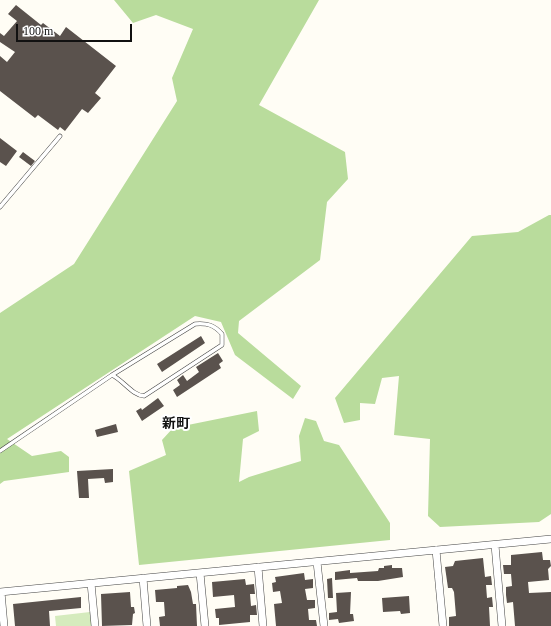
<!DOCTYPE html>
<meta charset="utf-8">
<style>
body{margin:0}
#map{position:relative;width:551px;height:626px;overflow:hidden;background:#fffdf5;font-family:"Times New Roman",serif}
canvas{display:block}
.scale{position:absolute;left:16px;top:24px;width:116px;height:18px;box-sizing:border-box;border:2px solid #111;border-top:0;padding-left:5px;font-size:12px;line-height:14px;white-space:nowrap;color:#111;-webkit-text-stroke:3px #fff;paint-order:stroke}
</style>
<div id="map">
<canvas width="551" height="626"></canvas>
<div class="scale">100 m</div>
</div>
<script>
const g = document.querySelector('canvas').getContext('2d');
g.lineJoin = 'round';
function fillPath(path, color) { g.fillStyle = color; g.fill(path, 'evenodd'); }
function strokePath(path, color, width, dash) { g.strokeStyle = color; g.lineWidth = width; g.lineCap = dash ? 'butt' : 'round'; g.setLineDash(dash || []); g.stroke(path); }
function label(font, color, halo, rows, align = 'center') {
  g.font = font + ' "Times New Roman","Noto Sans JP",serif'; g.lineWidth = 4; g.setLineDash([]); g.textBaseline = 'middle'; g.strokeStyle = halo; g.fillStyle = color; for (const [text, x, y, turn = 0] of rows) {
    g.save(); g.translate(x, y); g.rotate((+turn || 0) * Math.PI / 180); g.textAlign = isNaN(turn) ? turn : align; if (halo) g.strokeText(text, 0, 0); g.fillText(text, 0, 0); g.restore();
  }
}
const green = new Path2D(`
 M 90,612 L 92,626 L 56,626 L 55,616 Z`);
const forest = new Path2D(`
 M 114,0 L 319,0 L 259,105 L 345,152 L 348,179 L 327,202 L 320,260 L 239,321 L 238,333 L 301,386 L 293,399 L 235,355 L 221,322 L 195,316 L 7,439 L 32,456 L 61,451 L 69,457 L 69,472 L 4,481 L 0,484 L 0,313 L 74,264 L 177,101 L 172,78 L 193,29 L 156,15 L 133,23 Z
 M 549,215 L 551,215 L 551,514 L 539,522 L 440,527 L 428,516 L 430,439 L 394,435 L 399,376 L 382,378 L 375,404 L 360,403 L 360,420 L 344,423 L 335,398 L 472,236 L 518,232 Z
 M 257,411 L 259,431 L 243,439 L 239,482 L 249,477 L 301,461 L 299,436 L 305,418 L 316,421 L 324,441 L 339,445 L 390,523 L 390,540 L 139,565 L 129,471 L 166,455 L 162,440 L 173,428 Z`);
const building = new Path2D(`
 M 16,5 L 41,25 L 43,23 L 60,36 L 66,27 L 116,66 L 95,93 L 101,98 L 88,113 L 82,109 L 65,131 L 60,127 L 58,130 L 38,115 L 35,118 L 0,91 L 0,56 L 7,62 L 15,52 L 0,42 L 0,33 L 4,36 L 17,21 L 8,14 Z
 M 0,138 L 17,151 L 6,166 L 0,162 Z
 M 23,152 L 35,161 L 31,166 L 19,157 Z
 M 201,336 L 205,343 L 162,372 L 157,364 Z
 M 218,353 L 223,361 L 219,364 L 221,368 L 177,397 L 173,390 L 180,385 L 177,380 L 183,375 L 187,381 L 199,372 L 196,367 Z
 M 158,398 L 164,406 L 142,421 L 136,411 L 141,408 L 142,410 Z
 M 116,424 L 118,432 L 97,437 L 95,430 Z
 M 113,469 L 113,482 L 105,483 L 104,478 L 88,479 L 89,498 L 79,498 L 77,471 Z
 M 542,552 L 543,560 L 550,560 L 551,566 L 548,569 L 549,580 L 528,582 L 529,593 L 551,592 L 551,626 L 515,626 L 513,602 L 507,603 L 506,595 L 506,587 L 512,586 L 511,574 L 504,574 L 503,565 L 511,565 L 511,555 Z
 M 483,558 L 485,577 L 491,576 L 492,585 L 486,585 L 487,598 L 492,597 L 493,607 L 489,607 L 490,626 L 449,626 L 449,617 L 456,616 L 454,592 L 452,588 L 448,588 L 445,567 L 453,566 L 455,561 Z
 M 392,565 L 392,568 L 402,568 L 403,577 L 378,581 L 358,581 L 357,578 L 335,580 L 335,572 L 350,570 L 350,573 L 378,571 L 379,568 L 384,568 L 384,566 Z
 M 304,573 L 305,580 L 313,579 L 313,588 L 305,589 L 307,600 L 315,600 L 315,608 L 308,609 L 309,620 L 316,620 L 317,626 L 276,626 L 274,604 L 282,603 L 280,591 L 273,592 L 272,583 L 276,582 L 275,577 Z
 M 332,578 L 333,598 L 328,598 L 327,579 Z
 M 245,579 L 246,585 L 254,584 L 255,594 L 250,594 L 251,606 L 256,605 L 257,615 L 250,615 L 250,622 L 219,625 L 219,618 L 216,618 L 215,609 L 235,607 L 234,595 L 213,597 L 212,582 Z
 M 188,585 L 191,592 L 193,604 L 196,604 L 197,626 L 160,626 L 159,617 L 165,616 L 164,602 L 156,602 L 155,590 L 177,588 L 177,586 Z
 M 130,592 L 131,607 L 134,607 L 135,613 L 133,614 L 132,625 L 102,626 L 101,594 Z
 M 351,592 L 350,614 L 353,614 L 354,621 L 339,623 L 338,619 L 329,620 L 329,613 L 337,612 L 336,593 Z
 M 409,596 L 410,613 L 401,614 L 400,611 L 383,612 L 382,598 Z
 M 81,597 L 81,608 L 49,611 L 50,626 L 15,626 L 13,604 Z`);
const service = new Path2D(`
 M 0,207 L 60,136
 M 0,451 L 112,375 L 195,324 C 208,323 214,325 222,334 L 222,345 L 144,396 C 132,395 124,381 112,375`);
const minor = new Path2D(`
 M 495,545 L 502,626
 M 436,550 L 443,626
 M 317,562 L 324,626
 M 258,567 L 263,626
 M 200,573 L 205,626
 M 143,578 L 147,626
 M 91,583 L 95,626
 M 0,592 L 551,539
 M 1,592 L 4,626`);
const quarterNames = [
 ["新町",176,424]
];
fillPath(green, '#d5ebbd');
fillPath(forest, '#b9dc9c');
fillPath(building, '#5a524d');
strokePath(service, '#444', 4.5);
strokePath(minor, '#444', 8);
strokePath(service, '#fff', 3.5);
strokePath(minor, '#fff', 7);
label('bold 14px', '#111', '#fff', quarterNames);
</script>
